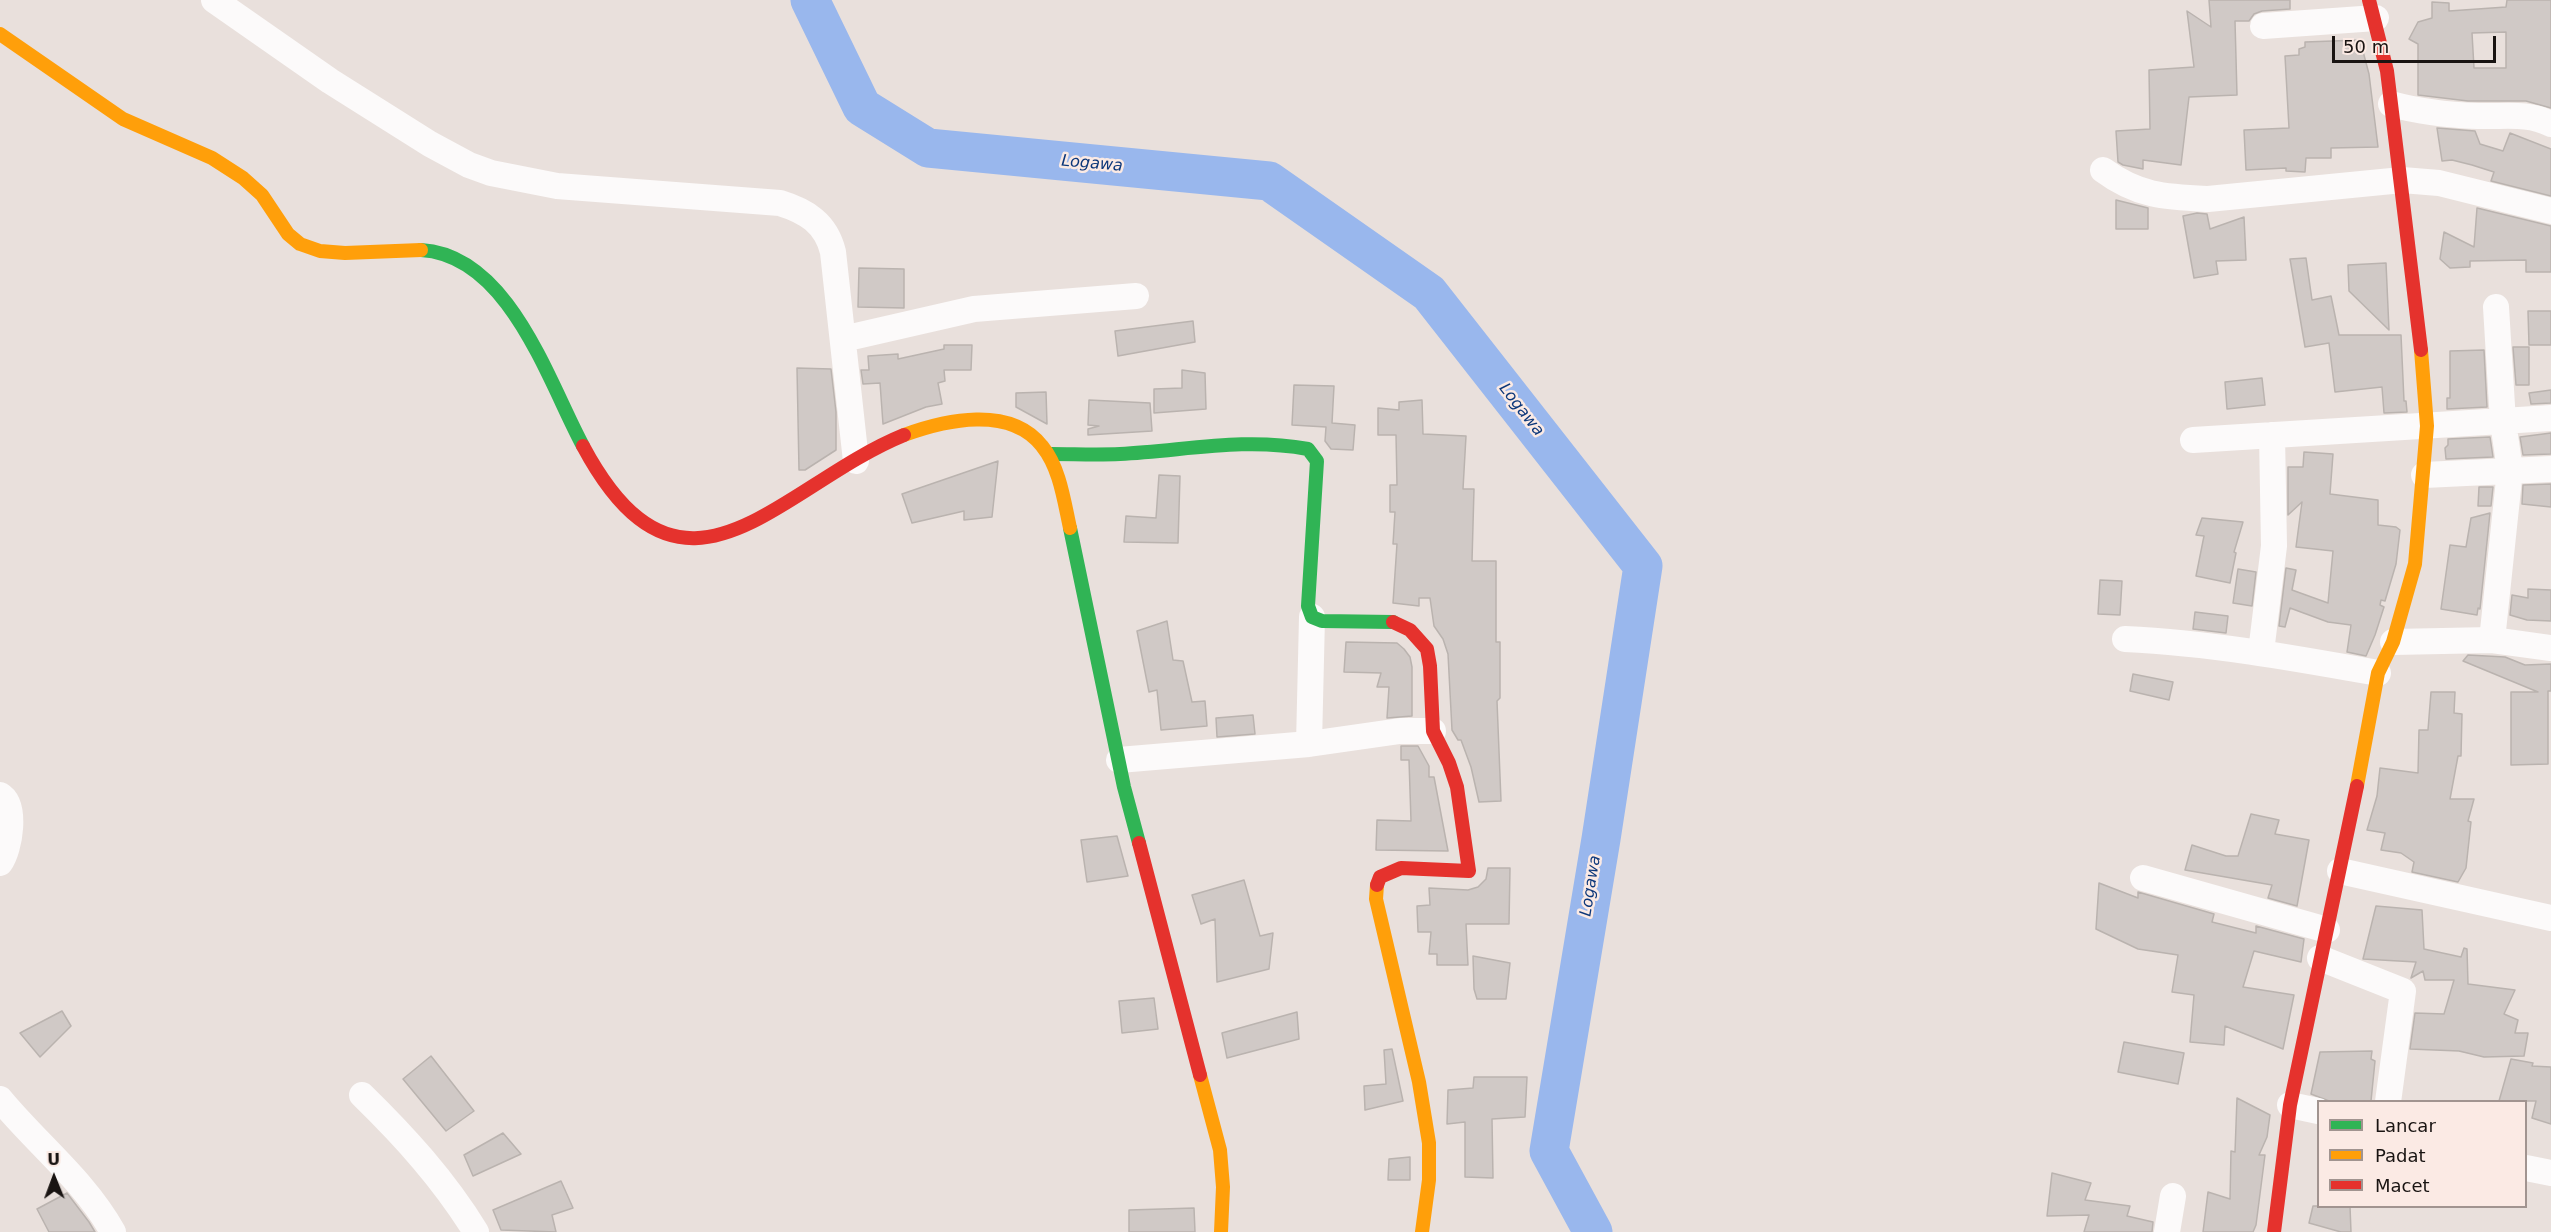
<!DOCTYPE html>
<style>
body{margin:0}
#map{position:relative;width:2551px;height:1232px;overflow:hidden;background:#e9e0dc;font-family:"DejaVu Sans",sans-serif}
canvas{display:block}
.legend{position:absolute;left:2317px;top:1100px;width:210px;height:108px;box-sizing:border-box;background:#fbeae4;border:2px solid #a19490;margin:0;padding:8px 10px;list-style:none;font-size:18px;color:#191412}
.legend li{display:flex;align-items:center;gap:12px;height:30px}
.legend b{width:30px;border:2px solid #a19490}
.north{position:absolute;left:24px;top:1148px;width:60px;height:60px;-webkit-text-stroke:4px #fbeae4;paint-order:stroke;rotate:359deg;font-size:16px;font-weight:700;line-height:24px;text-align:center;color:#191412}
.north::after{content:'';display:block;margin:auto;width:21px;height:27px;background:#191412;clip-path:polygon(50% 0,100% 100%,50% 72%,0 100%)}
.scale{position:absolute;left:2332px;top:36px;width:164px;height:27px;box-sizing:border-box;border:3px solid #191412;border-top:0;padding-left:8px;font-size:18px;line-height:21px;white-space:nowrap;color:#191412;-webkit-text-stroke:4px #fbeae4;paint-order:stroke}
</style>
<div id="map">
<canvas width="2551" height="1232"></canvas>
<ul class="legend">
<li><b style="height:8px;background:#30b455"></b>Lancar</li>
<li><b style="height:8px;background:#ff9f0a"></b>Padat</li>
<li><b style="height:8px;background:#e5322d"></b>Macet</li>
</ul>
<div class="north">U</div>
<div class="scale">50 m</div>
</div>
<script>
const g = document.querySelector('canvas').getContext('2d');
g.lineJoin = 'round';
function strokePath(path, color, width, dash) { g.strokeStyle = color; g.lineWidth = width; g.lineCap = dash ? 'butt' : 'round'; g.setLineDash(dash || []); g.stroke(path); }
function fillPath(path, color) { g.fillStyle = color; g.fill(path, 'evenodd'); }
function label(font, color, halo, rows, align = 'center') {
  g.font = font + ' "DejaVu Sans",sans-serif'; g.lineWidth = 5; g.setLineDash([]); g.textBaseline = 'middle'; g.strokeStyle = halo; g.fillStyle = color; for (const [text, x, y, turn = 0] of rows) {
    g.save(); g.translate(x, y); g.rotate((+turn || 0) * Math.PI / 180); g.textAlign = isNaN(turn) ? turn : align; if (halo) g.strokeText(text, 0, 0); g.fillText(text, 0, 0); g.restore();
  }
}
const river = new Path2D(`
 M 810,0 L 862,107 L 928,148 L 1269,181 L 1429,293 L 1643,566 L 1601,839 L 1549,1151 L 1593,1232`);
const building = new Path2D(`
 M 2209,0 L 2290,0 L 2290,9 L 2262,11 L 2254,14 L 2249,21 L 2235,21 L 2237,95 L 2189,97 L 2181,165 L 2143,160 L 2143,169 L 2123,165 L 2118,162 L 2116,131 L 2150,129 L 2149,70 L 2194,67 L 2187,11 L 2211,27 Z
 M 2507,0 L 2551,0 L 2551,108 L 2526,101 L 2468,101 L 2418,95 L 2418,44 L 2409,39 L 2418,22 L 2432,18 L 2432,2 L 2449,3 L 2449,11 L 2506,7 ZM 2506,32 L 2506,68 L 2474,68 L 2472,33 Z
 M 2360,40 L 2369,74 L 2378,147 L 2331,148 L 2331,158 L 2306,158 L 2305,172 L 2286,171 L 2286,168 L 2246,170 L 2244,130 L 2289,128 L 2285,56 L 2299,55 L 2299,49 L 2305,47 L 2305,42 Z
 M 2437,128 L 2475,131 L 2480,144 L 2503,151 L 2510,133 L 2551,149 L 2551,196 L 2491,181 L 2494,172 L 2472,165 L 2452,160 L 2442,161 Z
 M 2116,200 L 2148,208 L 2148,229 L 2116,229 Z
 M 2477,208 L 2551,226 L 2551,272 L 2526,272 L 2526,260 L 2470,261 L 2470,267 L 2450,268 L 2440,259 L 2444,232 L 2474,247 Z
 M 2197,213 L 2207,214 L 2210,229 L 2244,217 L 2246,260 L 2216,261 L 2218,274 L 2194,278 L 2183,216 Z
 M 2306,258 L 2312,300 L 2331,296 L 2339,335 L 2401,335 L 2404,401 L 2406,401 L 2407,412 L 2384,413 L 2382,387 L 2335,392 L 2329,343 L 2305,347 L 2290,259 Z
 M 2386,263 L 2389,330 L 2349,291 L 2348,265 Z
 M 859,268 L 904,269 L 904,308 L 858,307 Z
 M 2528,311 L 2551,311 L 2551,345 L 2529,345 Z
 M 1193,321 L 1195,342 L 1118,356 L 1115,331 Z
 M 944,345 L 972,345 L 971,370 L 944,370 L 945,381 L 938,383 L 942,404 L 926,407 L 883,424 L 880,383 L 863,384 L 861,370 L 869,370 L 868,356 L 898,354 L 898,359 L 944,349 Z
 M 2513,347 L 2529,347 L 2529,385 L 2516,385 Z
 M 2484,350 L 2487,407 L 2447,409 L 2447,398 L 2450,398 L 2450,351 Z
 M 797,368 L 831,369 L 836,412 L 836,450 L 805,470 L 799,470 Z
 M 1182,370 L 1205,373 L 1206,409 L 1154,413 L 1154,389 L 1182,388 Z
 M 2262,378 L 2265,405 L 2227,409 L 2225,382 Z
 M 1294,385 L 1334,386 L 1332,423 L 1355,425 L 1353,450 L 1331,449 L 1325,441 L 1326,427 L 1292,425 Z
 M 2551,390 L 2551,403 L 2531,404 L 2529,393 Z
 M 1046,392 L 1047,424 L 1016,407 L 1016,393 Z
 M 1089,400 L 1150,403 L 1152,431 L 1088,435 L 1088,429 L 1099,426 L 1088,425 Z
 M 1422,400 L 1423,434 L 1466,436 L 1463,489 L 1474,489 L 1472,561 L 1496,561 L 1496,642 L 1500,642 L 1500,698 L 1497,701 L 1501,801 L 1479,802 L 1471,767 L 1461,740 L 1458,740 L 1452,730 L 1448,654 L 1443,639 L 1434,626 L 1430,598 L 1419,598 L 1419,606 L 1393,603 L 1397,544 L 1393,544 L 1395,512 L 1390,512 L 1390,485 L 1397,485 L 1396,435 L 1378,435 L 1378,408 L 1399,410 L 1399,402 Z
 M 2551,433 L 2551,454 L 2523,455 L 2520,437 Z
 M 2490,437 L 2493,457 L 2446,459 L 2445,448 L 2448,445 L 2448,439 Z
 M 2304,452 L 2333,454 L 2330,494 L 2378,500 L 2378,525 L 2396,527 L 2400,530 L 2396,564 L 2385,601 L 2381,600 L 2380,605 L 2384,607 L 2375,635 L 2366,656 L 2347,652 L 2351,625 L 2328,622 L 2290,608 L 2285,627 L 2279,626 L 2286,568 L 2296,570 L 2292,590 L 2328,603 L 2333,551 L 2296,547 L 2302,502 L 2288,515 L 2288,467 L 2303,467 Z
 M 998,461 L 992,517 L 964,520 L 964,511 L 912,523 L 902,494 Z
 M 1159,475 L 1180,476 L 1178,543 L 1124,542 L 1126,516 L 1156,518 Z
 M 2551,484 L 2551,507 L 2522,504 L 2523,485 Z
 M 2479,487 L 2493,487 L 2491,506 L 2478,506 Z
 M 2490,513 L 2480,609 L 2478,608 L 2477,615 L 2441,609 L 2450,545 L 2466,547 L 2471,518 Z
 M 2202,518 L 2243,522 L 2234,552 L 2236,553 L 2230,583 L 2196,576 L 2204,536 L 2196,535 Z
 M 2238,569 L 2256,572 L 2252,606 L 2233,603 Z
 M 2100,580 L 2122,581 L 2120,615 L 2098,614 Z
 M 2528,589 L 2551,590 L 2551,621 L 2527,620 L 2510,615 L 2512,595 L 2528,598 Z
 M 2195,612 L 2228,616 L 2226,633 L 2193,629 Z
 M 1167,621 L 1173,660 L 1183,661 L 1192,702 L 1205,701 L 1207,726 L 1161,730 L 1157,690 L 1149,692 L 1137,631 Z
 M 1346,642 L 1397,643 L 1404,649 L 1410,657 L 1412,667 L 1412,716 L 1387,718 L 1389,687 L 1377,687 L 1381,673 L 1344,672 Z
 M 2468,655 L 2505,657 L 2525,665 L 2551,664 L 2551,691 L 2548,691 L 2548,764 L 2511,765 L 2511,692 L 2538,692 L 2463,661 Z
 M 2133,674 L 2173,682 L 2169,700 L 2130,691 Z
 M 2431,692 L 2455,692 L 2454,713 L 2462,714 L 2461,756 L 2458,756 L 2450,799 L 2474,799 L 2468,821 L 2471,822 L 2466,868 L 2458,882 L 2412,872 L 2414,862 L 2401,853 L 2381,850 L 2385,833 L 2367,830 L 2377,796 L 2380,768 L 2418,773 L 2419,730 L 2428,730 Z
 M 1253,715 L 1255,734 L 1217,737 L 1216,718 Z
 M 1401,746 L 1418,746 L 1429,766 L 1429,777 L 1434,777 L 1448,851 L 1376,850 L 1377,820 L 1411,821 L 1409,760 L 1401,760 Z
 M 2251,814 L 2279,820 L 2275,834 L 2309,840 L 2297,906 L 2268,898 L 2272,885 L 2185,870 L 2192,845 L 2226,856 L 2238,856 Z
 M 1117,836 L 1128,876 L 1087,882 L 1081,840 Z
 M 1488,868 L 1510,868 L 1509,924 L 1466,924 L 1468,965 L 1437,965 L 1437,954 L 1429,954 L 1431,932 L 1418,932 L 1417,906 L 1430,905 L 1429,888 L 1468,890 L 1478,887 L 1486,879 Z
 M 1244,880 L 1260,936 L 1273,933 L 1269,969 L 1217,982 L 1215,919 L 1201,924 L 1192,895 Z
 M 2099,883 L 2138,898 L 2138,892 L 2214,914 L 2212,922 L 2256,933 L 2256,926 L 2304,939 L 2301,962 L 2254,951 L 2243,987 L 2294,995 L 2283,1049 L 2225,1026 L 2224,1045 L 2190,1042 L 2194,995 L 2172,992 L 2178,955 L 2138,949 L 2096,929 Z
 M 2376,906 L 2422,910 L 2424,949 L 2461,957 L 2464,948 L 2467,949 L 2468,984 L 2515,990 L 2504,1014 L 2518,1020 L 2515,1033 L 2528,1033 L 2524,1056 L 2484,1057 L 2459,1051 L 2410,1049 L 2415,1013 L 2444,1014 L 2454,980 L 2425,980 L 2423,971 L 2411,978 L 2416,962 L 2363,959 Z
 M 1473,956 L 1510,963 L 1506,999 L 1477,999 L 1474,989 Z
 M 1154,998 L 1158,1029 L 1122,1033 L 1119,1001 Z
 M 62,1011 L 71,1026 L 40,1057 L 20,1033 Z
 M 1297,1012 L 1299,1039 L 1227,1058 L 1222,1033 Z
 M 2124,1042 L 2184,1053 L 2178,1084 L 2118,1072 Z
 M 1392,1049 L 1403,1101 L 1365,1110 L 1364,1086 L 1386,1084 L 1384,1050 Z
 M 2372,1051 L 2371,1059 L 2375,1061 L 2371,1101 L 2329,1101 L 2311,1094 L 2320,1052 Z
 M 431,1056 L 474,1111 L 446,1131 L 403,1079 Z
 M 2511,1059 L 2533,1063 L 2532,1066 L 2551,1067 L 2551,1124 L 2532,1118 L 2536,1101 L 2499,1101 Z
 M 1474,1077 L 1527,1077 L 1525,1117 L 1492,1119 L 1493,1178 L 1465,1177 L 1465,1122 L 1447,1124 L 1448,1090 L 1473,1088 Z
 M 2237,1098 L 2270,1115 L 2267,1137 L 2259,1155 L 2265,1155 L 2256,1225 L 2253,1232 L 2203,1232 L 2208,1192 L 2230,1199 L 2231,1151 L 2235,1152 Z
 M 503,1133 L 521,1154 L 473,1176 L 464,1155 Z
 M 1410,1157 L 1410,1180 L 1388,1180 L 1389,1159 Z
 M 2052,1173 L 2091,1183 L 2085,1200 L 2130,1206 L 2127,1216 L 2153,1222 L 2152,1232 L 2084,1232 L 2089,1215 L 2047,1216 Z
 M 561,1181 L 573,1208 L 552,1215 L 556,1232 L 501,1230 L 493,1210 Z
 M 67,1193 L 89,1222 L 95,1232 L 49,1232 L 37,1209 Z
 M 2313,1206 L 2350,1206 L 2351,1232 L 2341,1232 L 2309,1223 Z
 M 1194,1208 L 1195,1232 L 1129,1232 L 1129,1210 Z`);
const street = new Path2D(`
 M 214,0 L 330,81 L 430,144 L 469,165 L 491,173 L 557,186 L 780,203 C 806,211 826,223 833,252 L 856,461
 M 2263,26 L 2376,18
 M 2391,104 C 2420,112 2449,115 2478,116 C 2504,117 2528,112 2551,124
 M 2103,170 C 2138,196 2165,197 2208,199 L 2402,180 L 2439,183 L 2551,211
 M 843,339 L 974,309 L 1136,296
 M 2193,440 L 2551,418
 M 2424,475 L 2551,469
 M 2125,639 C 2211,643 2294,658 2378,673
 M 2492,640 L 2510,470 L 2503,422 L 2496,307
 M 2393,642 L 2492,640 L 2551,648
 M 2261,652 L 2274,546 L 2272,435
 M 1309,744 L 1312,617
 M 1119,760 L 1309,744 L 1400,731 L 1433,731
 M 0,795 C 17,805 10,849 0,863
 M 2340,871 L 2551,918
 M 2143,878 L 2327,930
 M 2320,958 L 2403,991 L 2388,1102
 M 362,1095 C 405,1137 444,1180 476,1232
 M 0,1099 C 37,1144 84,1180 113,1232
 M 2290,1105 L 2318,1111
 M 2526,1168 L 2551,1173
 M 2167,1232 L 2173,1196`);
const fast = new Path2D(`
 M 421,250 C 509,255 548,381 583,446
 M 1051,454 C 1074,454 1097,455 1120,454 C 1184,451 1243,437 1308,449 L 1317,461 L 1308,606 L 1312,617 L 1322,621 L 1393,622
 M 1070,528 L 1124,787 L 1139,843`);
const slow = new Path2D(`
 M 0,34 L 123,119 L 212,158 L 243,178 L 262,195 L 288,234 L 300,244 L 320,251 L 345,253 L 421,250
 M 904,435 C 945,420 1010,405 1042,446 C 1060,468 1064,501 1070,528
 M 2357,786 L 2378,673 L 2393,642 L 2415,564 L 2427,426 L 2421,350
 M 1377,885 L 1376,899 L 1419,1082 L 1429,1143 L 1429,1180 L 1422,1232
 M 1200,1075 L 1220,1150 L 1223,1187 L 1221,1232`);
const jam = new Path2D(`
 M 2369,0 L 2387,71 L 2421,350
 M 583,446 C 683,633 779,486 904,435
 M 1139,843 L 1200,1075
 M 1377,885 L 1380,877 L 1401,868 L 1469,871 L 1457,787 L 1449,763 L 1433,731 L 1430,666 L 1427,649 L 1410,630 L 1393,622
 M 2274,1232 L 2290,1105 L 2357,786`);
const waterNames = [
 ["Logawa",1092,164,5],
 ["Logawa",1521,410,52],
 ["Logawa",1591,886,-81]
];
strokePath(river, '#99b7ed', 39);
fillPath(building, '#d0c9c6');
strokePath(building, '#bab3af', 1.5);
strokePath(street, '#fcfafa', 26);
strokePath(fast, '#30b455', 14);
strokePath(slow, '#ff9f0a', 14);
strokePath(jam, '#e5322d', 14);
label('italic 16px', '#0c377a', '#fbeae4', waterNames);
</script>
